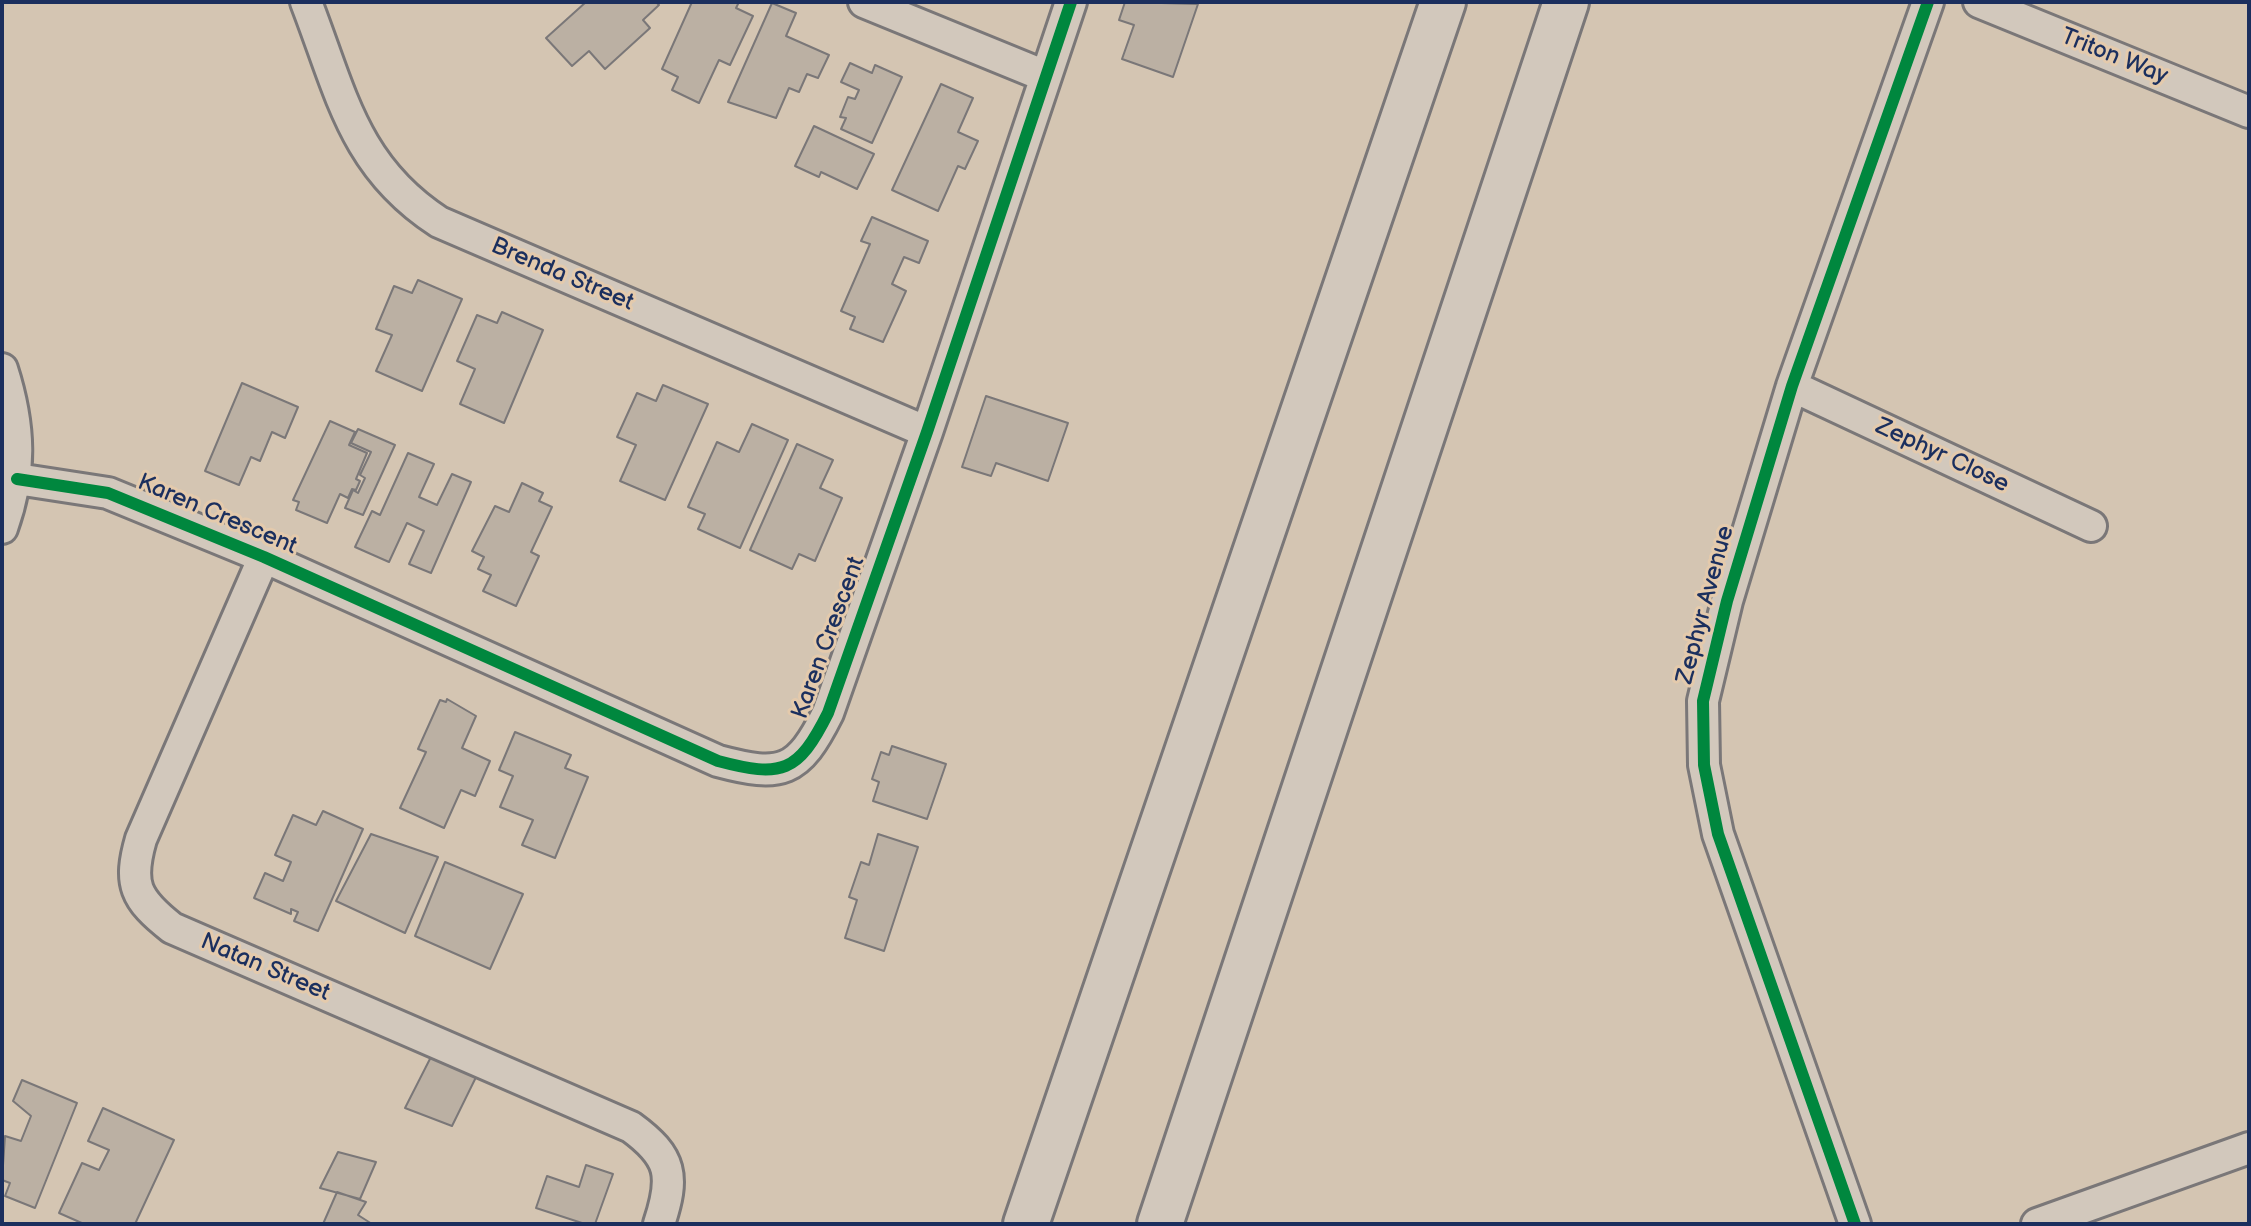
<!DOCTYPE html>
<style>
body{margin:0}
#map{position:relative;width:2251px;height:1226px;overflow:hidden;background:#d4c5b2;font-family:"Balsamiq Sans",sans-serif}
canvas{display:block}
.frame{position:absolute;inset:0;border:4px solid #1b2f5e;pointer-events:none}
</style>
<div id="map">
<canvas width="2251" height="1226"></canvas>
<div class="frame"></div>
</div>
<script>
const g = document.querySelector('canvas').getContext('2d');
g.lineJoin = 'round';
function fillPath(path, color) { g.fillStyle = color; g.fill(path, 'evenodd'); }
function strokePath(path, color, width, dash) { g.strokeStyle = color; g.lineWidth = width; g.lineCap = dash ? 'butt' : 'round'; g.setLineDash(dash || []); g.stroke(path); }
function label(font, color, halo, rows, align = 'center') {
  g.font = font + ' "Balsamiq Sans",sans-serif'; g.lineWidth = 6; g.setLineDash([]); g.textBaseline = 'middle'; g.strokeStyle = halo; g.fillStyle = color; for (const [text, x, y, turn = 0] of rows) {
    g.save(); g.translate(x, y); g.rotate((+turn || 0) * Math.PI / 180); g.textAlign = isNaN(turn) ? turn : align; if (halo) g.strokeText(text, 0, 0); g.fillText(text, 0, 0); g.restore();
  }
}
const building = new Path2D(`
 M 586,2 L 656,2 L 659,5 L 643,20 L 650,28 L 605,69 L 589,51 L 572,66 L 546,38 Z
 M 692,2 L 739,2 L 736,8 L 753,16 L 730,65 L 719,60 L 699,103 L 672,90 L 678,77 L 662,69 Z
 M 1125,2 L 1198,4 L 1173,77 L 1122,59 L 1134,25 L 1119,20 Z
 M 772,3 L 796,13 L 786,36 L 829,55 L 818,78 L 807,74 L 799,92 L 789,88 L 776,118 L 728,102 Z
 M 850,63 L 872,73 L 875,65 L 902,77 L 872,143 L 841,129 L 846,118 L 840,117 L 848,97 L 855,99 L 859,90 L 841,82 Z
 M 941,84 L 973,98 L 958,132 L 978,141 L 965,169 L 958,166 L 938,211 L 892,190 Z
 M 814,126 L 874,154 L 857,189 L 821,172 L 819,177 L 795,166 Z
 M 872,217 L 928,241 L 919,263 L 904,257 L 892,284 L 906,291 L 883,342 L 850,329 L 855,317 L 841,311 L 870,244 L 861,241 Z
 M 418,280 L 462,299 L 422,391 L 376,371 L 392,335 L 376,329 L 394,286 L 412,293 Z
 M 502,312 L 543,330 L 504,423 L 460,404 L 475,369 L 457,361 L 477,315 L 497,323 Z
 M 242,383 L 298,407 L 285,438 L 272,432 L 260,461 L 251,457 L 239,485 L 205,471 Z
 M 663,385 L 708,404 L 665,500 L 620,481 L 636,445 L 617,437 L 637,393 L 656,401 Z
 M 986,396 L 1068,423 L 1048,481 L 996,463 L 991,476 L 962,467 Z
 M 330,421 L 355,432 L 349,445 L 367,453 L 356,479 L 360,481 L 356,490 L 352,489 L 348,498 L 340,494 L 327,523 L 296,510 L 299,502 L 293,500 Z
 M 752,424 L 788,440 L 740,548 L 698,529 L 705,514 L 688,507 L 717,442 L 739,452 Z
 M 358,429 L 395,445 L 363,515 L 345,508 L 353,490 L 358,493 L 365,478 L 360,475 L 371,452 L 351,443 Z
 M 797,444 L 833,460 L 820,488 L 842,498 L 815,561 L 799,554 L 792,569 L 750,550 Z
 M 408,453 L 434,464 L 419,497 L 437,505 L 452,474 L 471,482 L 431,573 L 409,564 L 424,531 L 407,523 L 389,562 L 355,547 L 372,511 L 380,515 Z
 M 522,483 L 543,493 L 539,501 L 552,507 L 531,552 L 539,556 L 516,606 L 483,591 L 491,575 L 478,569 L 484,557 L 472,551 L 495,506 L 509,512 Z
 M 447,699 L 476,716 L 462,748 L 490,761 L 475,796 L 461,790 L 444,828 L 400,808 L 426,752 L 418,749 L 440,700 L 446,702 Z
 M 515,732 L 571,755 L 565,768 L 588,777 L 555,858 L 522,845 L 533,820 L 500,807 L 513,776 L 499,770 Z
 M 892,746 L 946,764 L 927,819 L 873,801 L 879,782 L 872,779 L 881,752 L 889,755 Z
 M 323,811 L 363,829 L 318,931 L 294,921 L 298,912 L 291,909 L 291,914 L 254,898 L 265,873 L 283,881 L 291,862 L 275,855 L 293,815 L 316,825 Z
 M 371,834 L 438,857 L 405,933 L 336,901 Z
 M 878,834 L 918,847 L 884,951 L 845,938 L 857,900 L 849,897 L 861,862 L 869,865 Z
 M 445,862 L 523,894 L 490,969 L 415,936 Z
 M 435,1049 L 481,1067 L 452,1126 L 405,1108 Z
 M 22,1080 L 77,1103 L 35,1208 L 5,1196 L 10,1183 L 2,1180 L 5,1136 L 21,1141 L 31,1116 L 13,1101 Z
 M 103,1108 L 174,1140 L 135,1224 L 84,1224 L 59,1213 L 82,1163 L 99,1170 L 109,1150 L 88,1141 Z
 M 338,1152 L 376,1162 L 360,1199 L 320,1188 Z
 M 586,1165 L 613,1174 L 595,1224 L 585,1224 L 536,1208 L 547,1176 L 579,1187 Z
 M 337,1192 L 366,1202 L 358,1215 L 372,1224 L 323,1224 Z`);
const minor = new Path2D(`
 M 306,2 C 341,92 353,166 439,222 L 927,432
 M 864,2 L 1045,76
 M 1979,2 L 2249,112
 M 2,369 C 20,425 22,473 2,528
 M 1792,386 L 2091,526
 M 17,479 L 108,493 L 264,557 L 718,761 C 782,778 798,773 828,713 L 927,432 L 1071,2
 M 264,557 L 141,839 C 128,884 135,899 172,928 L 631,1127 C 672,1157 675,1176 659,1224
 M 1855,1224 L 1718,834 L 1704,765 L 1703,701 L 1727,601 L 1792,386 L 1928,2
 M 2037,1224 L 2249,1148`);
const motorway = new Path2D(`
 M 1026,1224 L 1443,2
 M 1160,1224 L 1566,2`);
const cycleway = new Path2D(`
 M 17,479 L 108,493 L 264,557 L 718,761 C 782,778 798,773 828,713 L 927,432 L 1071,2
 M 1855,1224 L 1718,834 L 1704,765 L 1703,701 L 1727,601 L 1792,386 L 1928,2`);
const streetNames = [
 ["Triton Way",2114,57,22],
 ["Brenda Street",562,275,23],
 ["Zephyr Close",1942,456,25],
 ["Karen Crescent",217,515,23],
 ["Zephyr Avenue",1706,605,-75],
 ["Karen Crescent",829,638,-70],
 ["Natan Street",265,968,23]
];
fillPath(building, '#bbb0a3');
strokePath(building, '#7a7778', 2);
strokePath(minor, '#7a7778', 36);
strokePath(motorway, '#7a7778', 50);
strokePath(minor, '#d2c8bc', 30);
strokePath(motorway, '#d2c8bc', 44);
strokePath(cycleway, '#00873e', 12);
label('24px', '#1b2f5e', '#e4caac', streetNames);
</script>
